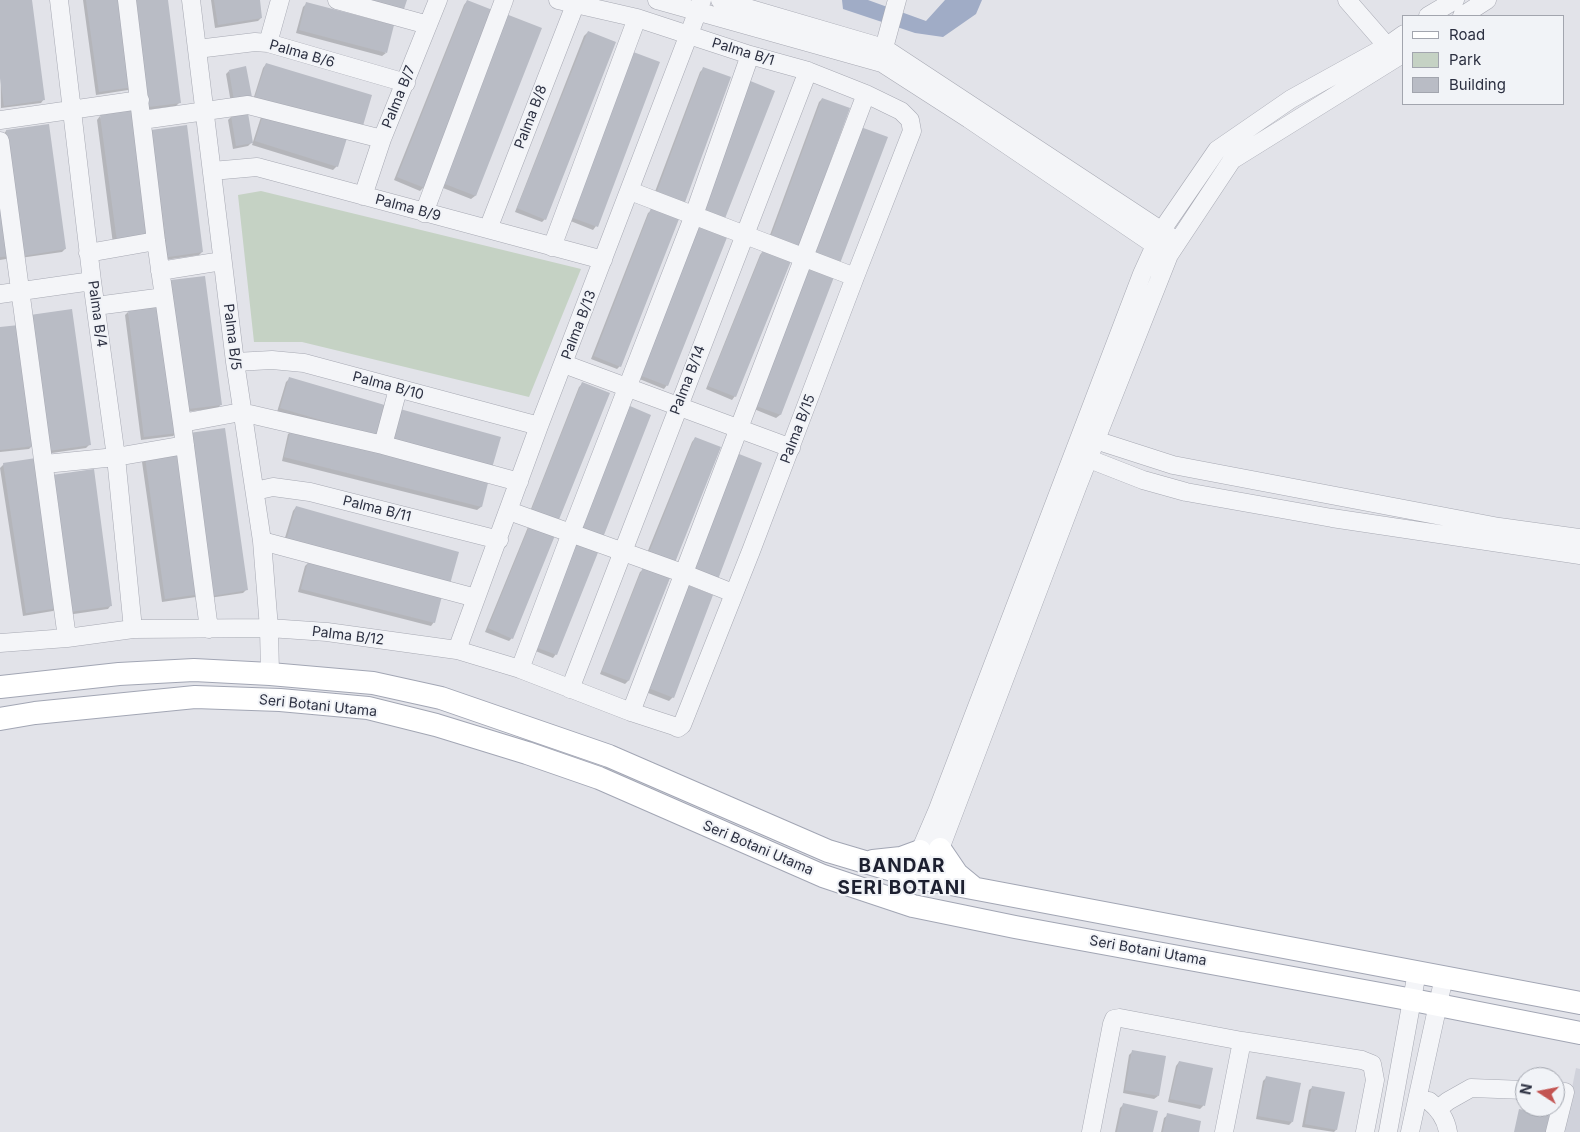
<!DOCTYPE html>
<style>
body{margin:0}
#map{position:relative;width:1580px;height:1132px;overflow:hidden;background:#e2e3e9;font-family:Inter,sans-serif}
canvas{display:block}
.legend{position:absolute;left:1402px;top:15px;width:162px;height:90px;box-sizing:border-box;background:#f1f3f7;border:1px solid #a2a5ae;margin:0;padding:6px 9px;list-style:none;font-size:15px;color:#2b2f40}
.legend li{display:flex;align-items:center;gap:10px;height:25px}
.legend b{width:25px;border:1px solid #a2a5ae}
.north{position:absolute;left:1515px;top:1067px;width:50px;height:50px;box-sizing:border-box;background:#f1f3f7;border:1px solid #a2a5ae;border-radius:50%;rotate:281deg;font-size:14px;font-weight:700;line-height:20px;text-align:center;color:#2b2f40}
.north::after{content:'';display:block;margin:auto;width:18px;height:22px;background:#c35452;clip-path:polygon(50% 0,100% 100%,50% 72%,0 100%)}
</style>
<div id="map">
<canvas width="1580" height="1132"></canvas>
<ul class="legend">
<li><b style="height:6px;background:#fff"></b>Road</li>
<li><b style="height:14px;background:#c5d2c4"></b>Park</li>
<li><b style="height:14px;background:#b9bcc5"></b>Building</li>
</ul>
<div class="north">N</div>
</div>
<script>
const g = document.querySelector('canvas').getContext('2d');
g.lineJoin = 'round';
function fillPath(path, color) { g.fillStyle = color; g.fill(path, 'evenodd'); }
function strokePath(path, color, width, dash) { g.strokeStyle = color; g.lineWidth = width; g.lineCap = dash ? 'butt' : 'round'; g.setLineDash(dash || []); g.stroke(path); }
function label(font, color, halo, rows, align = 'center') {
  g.font = font + ' Inter,sans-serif'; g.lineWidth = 4; g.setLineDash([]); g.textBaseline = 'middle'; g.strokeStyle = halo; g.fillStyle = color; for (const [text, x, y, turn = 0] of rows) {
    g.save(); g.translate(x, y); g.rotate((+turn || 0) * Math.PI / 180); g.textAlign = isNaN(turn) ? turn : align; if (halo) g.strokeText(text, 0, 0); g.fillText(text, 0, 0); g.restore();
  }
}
const built = new Path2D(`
 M 1576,1068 L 1580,1069 L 1580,1132 L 1563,1132 Z`);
const green = new Path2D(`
 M 261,191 L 581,269 L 529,397 L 302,342 L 254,342 L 238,195 Z`);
const water = new Path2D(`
 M 842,0 L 868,0 L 926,21 L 945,0 L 982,0 L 976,14 L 943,37 L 915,33 L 843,9 Z`);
const shadow = new Path2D(`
 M 0,0 L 30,0 L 44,99 L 41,103 L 1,108 Z
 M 83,0 L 120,0 L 132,87 L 128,90 L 96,95 Z
 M 166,0 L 180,102 L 176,106 L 145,110 Z
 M 211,0 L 258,0 L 261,18 L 258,21 L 215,28 Z
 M 467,1 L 424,187 L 420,191 L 394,180 L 464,5 Z
 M 306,4 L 386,53 L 382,56 L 296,33 L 303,7 Z
 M 541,28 L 475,196 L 471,199 L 438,186 Z
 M 588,32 L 545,219 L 542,222 L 515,212 L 584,36 Z
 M 659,63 L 596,226 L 593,230 L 563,218 Z
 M 266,64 L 361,128 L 253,100 L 263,68 Z
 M 704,68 L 683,204 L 653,197 L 700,72 Z
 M 229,71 L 247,100 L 231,103 L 226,74 Z
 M 822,99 L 849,109 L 767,243 L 819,102 Z
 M 264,114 L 337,166 L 333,170 L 252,145 L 261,117 Z
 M 100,116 L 146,240 L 113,244 L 97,120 Z
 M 232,116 L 251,143 L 248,146 L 233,149 L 228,120 Z
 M 48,125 L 65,249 L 62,252 L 20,258 L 3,135 L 6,131 Z
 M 148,135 L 202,252 L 199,255 L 165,260 Z
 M 0,181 L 9,256 L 6,259 L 0,260 Z
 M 652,210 L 620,366 L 617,369 L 591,359 L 648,213 Z
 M 691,226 L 667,385 L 664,389 L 632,376 Z
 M 763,251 L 735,396 L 732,400 L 706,389 L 760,255 Z
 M 832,278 L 780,415 L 776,418 L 749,407 Z
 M 172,281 L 221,404 L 218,408 L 185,412 L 168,285 Z
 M 128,312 L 177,433 L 173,436 L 141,440 L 125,315 Z
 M 27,320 L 89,445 L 86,448 L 45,454 Z
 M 0,328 L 32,446 L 29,449 L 0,452 Z
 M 289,379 L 378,436 L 277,412 L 286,382 Z
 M 582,384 L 608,394 L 529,514 L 579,387 Z
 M 292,431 L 487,480 L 481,507 L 477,510 L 282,461 L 288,434 Z
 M 190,434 L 246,590 L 243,593 L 209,598 Z
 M 695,438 L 719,448 L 645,558 L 692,442 Z
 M 146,459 L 199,593 L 196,597 L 162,602 L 142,462 Z
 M 4,464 L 57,608 L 53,611 L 23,616 L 0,468 Z
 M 49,480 L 111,605 L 108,609 L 67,615 Z
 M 296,507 L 445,587 L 284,541 L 293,511 Z
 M 531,524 L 512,638 L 509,641 L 485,632 L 528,527 Z
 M 597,551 L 556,654 L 553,658 L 528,648 Z
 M 308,563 L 434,622 L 431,626 L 298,592 L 305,566 Z
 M 644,569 L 669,579 L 628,681 L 625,684 L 600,674 L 640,572 Z
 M 712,596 L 673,697 L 669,701 L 643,691 Z
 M 1133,1051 L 1158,1096 L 1154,1099 L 1123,1093 L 1129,1055 Z
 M 1179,1062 L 1211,1069 L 1203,1106 L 1200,1109 L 1168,1102 L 1176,1066 Z
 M 1267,1077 L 1292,1122 L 1289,1125 L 1256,1119 L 1263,1081 Z
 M 1313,1087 L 1336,1130 L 1334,1132 L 1302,1127 L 1309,1090 Z
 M 1123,1105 L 1152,1132 L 1115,1132 L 1120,1108 Z
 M 1168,1115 L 1198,1132 L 1161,1132 L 1164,1118 Z`);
const building = new Path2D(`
 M 0,0 L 32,0 L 45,100 L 4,106 L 0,78 Z
 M 86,0 L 121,0 L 133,87 L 99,92 Z
 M 134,0 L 168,0 L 181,103 L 148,107 Z
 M 214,0 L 260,0 L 262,18 L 218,25 Z
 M 362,0 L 407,0 L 403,12 Z
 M 467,0 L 495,11 L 425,188 L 397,177 Z
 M 306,2 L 394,25 L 387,53 L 299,30 Z
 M 506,14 L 542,28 L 476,196 L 440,182 Z
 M 588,31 L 616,42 L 546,220 L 517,208 Z
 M 628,50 L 660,62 L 598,227 L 565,215 Z
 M 266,63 L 372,95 L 362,129 L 255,97 Z
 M 246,66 L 252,97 L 234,100 L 229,70 Z
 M 703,67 L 731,77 L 684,205 L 656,194 Z
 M 748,80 L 775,91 L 724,221 L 697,211 Z
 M 822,98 L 850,108 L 798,250 L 770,239 Z
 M 133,110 L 151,237 L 117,241 L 100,115 Z
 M 264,112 L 347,138 L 338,167 L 255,141 Z
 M 248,113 L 253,143 L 236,146 L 231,115 Z
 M 49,124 L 66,249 L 23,256 L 6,130 Z
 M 187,125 L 203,252 L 168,257 L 151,130 Z
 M 858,126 L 888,137 L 839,266 L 809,255 Z
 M 0,181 L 11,256 L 0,257 Z
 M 651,208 L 679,219 L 621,367 L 594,356 Z
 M 694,221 L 728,235 L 668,386 L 634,373 Z
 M 763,250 L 791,261 L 736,397 L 708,386 Z
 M 804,266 L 834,277 L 781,415 L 751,404 Z
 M 205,276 L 222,405 L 188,409 L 171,280 Z
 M 162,306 L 178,433 L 144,437 L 128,311 Z
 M 72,309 L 91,445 L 48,451 L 30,315 Z
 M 19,325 L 33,446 L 0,450 L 0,327 Z
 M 289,377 L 388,406 L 379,437 L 280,408 Z
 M 582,382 L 610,393 L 558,522 L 531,511 Z
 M 623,403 L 651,415 L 602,540 L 574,529 Z
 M 400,409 L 501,437 L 492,468 L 391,440 Z
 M 225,428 L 248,590 L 212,596 L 189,433 Z
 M 291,429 L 489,479 L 482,507 L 284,457 Z
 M 695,437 L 721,447 L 674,565 L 648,555 Z
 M 180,452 L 201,594 L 165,599 L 145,457 Z
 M 734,452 L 762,463 L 717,582 L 689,571 Z
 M 36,458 L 58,608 L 26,613 L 3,463 Z
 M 94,469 L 112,606 L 70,612 L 52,475 Z
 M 296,506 L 459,552 L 450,584 L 287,538 Z
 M 531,522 L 556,533 L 513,639 L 488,628 Z
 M 572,539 L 599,550 L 557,655 L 530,645 Z
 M 308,562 L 442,596 L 435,623 L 301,589 Z
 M 643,567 L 670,578 L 629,681 L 602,671 Z
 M 685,584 L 713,595 L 674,698 L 646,687 Z
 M 1132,1050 L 1166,1056 L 1159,1096 L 1125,1090 Z
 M 1179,1061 L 1213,1068 L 1205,1106 L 1170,1099 Z
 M 1266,1076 L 1301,1083 L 1293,1122 L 1258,1116 Z
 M 1312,1086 L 1345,1092 L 1337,1130 L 1305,1124 Z
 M 1123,1103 L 1158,1111 L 1153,1132 L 1117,1132 Z
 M 1519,1109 L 1557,1117 L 1554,1132 L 1514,1132 Z
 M 1167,1113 L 1201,1121 L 1199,1132 L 1163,1132 Z`);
const minor = new Path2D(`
 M 59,0 L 92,281 L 116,457 L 133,629
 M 127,0 L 156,241 L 182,423 L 209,629
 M 191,0 L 235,362 L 262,541 L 269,628 L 270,674
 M 337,0 L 428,25
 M 657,0 L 882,63 L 969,119 L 1162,250
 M 720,0 L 884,48 L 1171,237
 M 1347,0 L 1387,46
 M 1428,16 L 1455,0
 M 1462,16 L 1487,0
 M 268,43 L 280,0
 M 884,48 L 897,0
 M 197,49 L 255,42 L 268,43 L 406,83
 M 0,120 L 140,100
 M 142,120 L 248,105 L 382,139
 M 0,141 L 67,638
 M 212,171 L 257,167 L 603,260
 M 630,191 L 855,277
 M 363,196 L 382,139 L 438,0
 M 424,213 L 504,0
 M 488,229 L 575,5
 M 552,247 L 637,18
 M 88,253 L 156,241
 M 160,271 L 222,261
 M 0,294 L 92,281
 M 96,306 L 164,297
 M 235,362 L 272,360 L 304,363 L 539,426
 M 564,364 L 791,448
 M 182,423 L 241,412 L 383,445 L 519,482
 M 1086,437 L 1173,465 L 1499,527 L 1580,538
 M 383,445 L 398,389
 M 1079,455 L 1143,480 L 1186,492 L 1332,518 L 1580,555
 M 45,464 L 116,457 L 185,445
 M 255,491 L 273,487 L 310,492 L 499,540
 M 509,511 L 685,574 L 733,593
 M 262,541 L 476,598
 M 0,643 L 67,638 L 133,629 L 269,628 L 327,632 L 457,650 L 520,669 L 631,712 L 674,726 L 678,728 L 682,725 L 751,551 L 855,277 L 912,131 L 910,120 L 901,111 L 866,94 L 808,71 L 750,55 L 637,18 L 558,0
 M 457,650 L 539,426 L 702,0
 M 520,669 L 571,533 L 694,215 L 750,55
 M 570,689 L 808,71
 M 631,712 L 866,94
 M 919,878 L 920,851 L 938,809 L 1142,274 L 1162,230 L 1217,150 L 1291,99 L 1387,46 L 1404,34
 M 919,878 L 940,849 L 1078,485 L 1169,255 L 1232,160 L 1404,53
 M 1429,1101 C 1439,1109 1446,1119 1448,1132
 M 1438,1109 L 1448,1101 L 1471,1088 L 1525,1090
 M 1091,1132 L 1112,1024 L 1114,1019 L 1120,1018 L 1242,1041 L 1362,1060 L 1372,1064 L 1375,1080 L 1365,1132
 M 1224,1132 L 1242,1041
 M 1388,1132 L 1417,972
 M 1410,1132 L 1444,977
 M 1555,1132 L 1565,1092`);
const major = new Path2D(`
 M 0,687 L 119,674 L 194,670 L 270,674 L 373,683 L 441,698 L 609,756 L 828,851 L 919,878 L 1580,1003
 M 0,719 L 35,713 L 195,697 L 280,700 L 368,708 L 436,725 L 527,753 L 599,778 L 823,876 L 913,906 L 1015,927 L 1413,1000 L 1580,1033
 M 940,849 L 957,874 L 974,888
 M 873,861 L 901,858 L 920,851`);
const streetNames = [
 ["Palma B/1",743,52,17],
 ["Palma B/6",302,54,16],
 ["Palma B/7",399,97,-68],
 ["Palma B/8",531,117,-69],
 ["Palma B/9",408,208,15],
 ["Palma B/4",97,314,82],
 ["Palma B/13",579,325,-69],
 ["Palma B/5",232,337,83],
 ["Palma B/14",688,380,-69],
 ["Palma B/10",388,386,15],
 ["Palma B/15",798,429,-69],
 ["Palma B/11",377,509,14],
 ["Palma B/12",348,636,7],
 ["Seri Botani Utama",318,706,6],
 ["Seri Botani Utama",758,848,23],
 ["Seri Botani Utama",1148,951,10]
];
const districtNames = [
 ["BANDAR",902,866],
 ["SERI BOTANI",902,888]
];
fillPath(built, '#d0d2db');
fillPath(green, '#c5d2c4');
fillPath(water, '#a0acc6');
fillPath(shadow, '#0003');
fillPath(building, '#b9bcc5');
strokePath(minor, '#a7a9b3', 19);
strokePath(major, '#a2a6b4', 24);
strokePath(minor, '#f4f5f8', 18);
strokePath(major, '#fff', 22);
label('14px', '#2b2f40', '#f1f3f7', streetNames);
g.letterSpacing = '1px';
label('bold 19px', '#1d2030', '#f1f3f7', districtNames);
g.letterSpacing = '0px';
</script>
